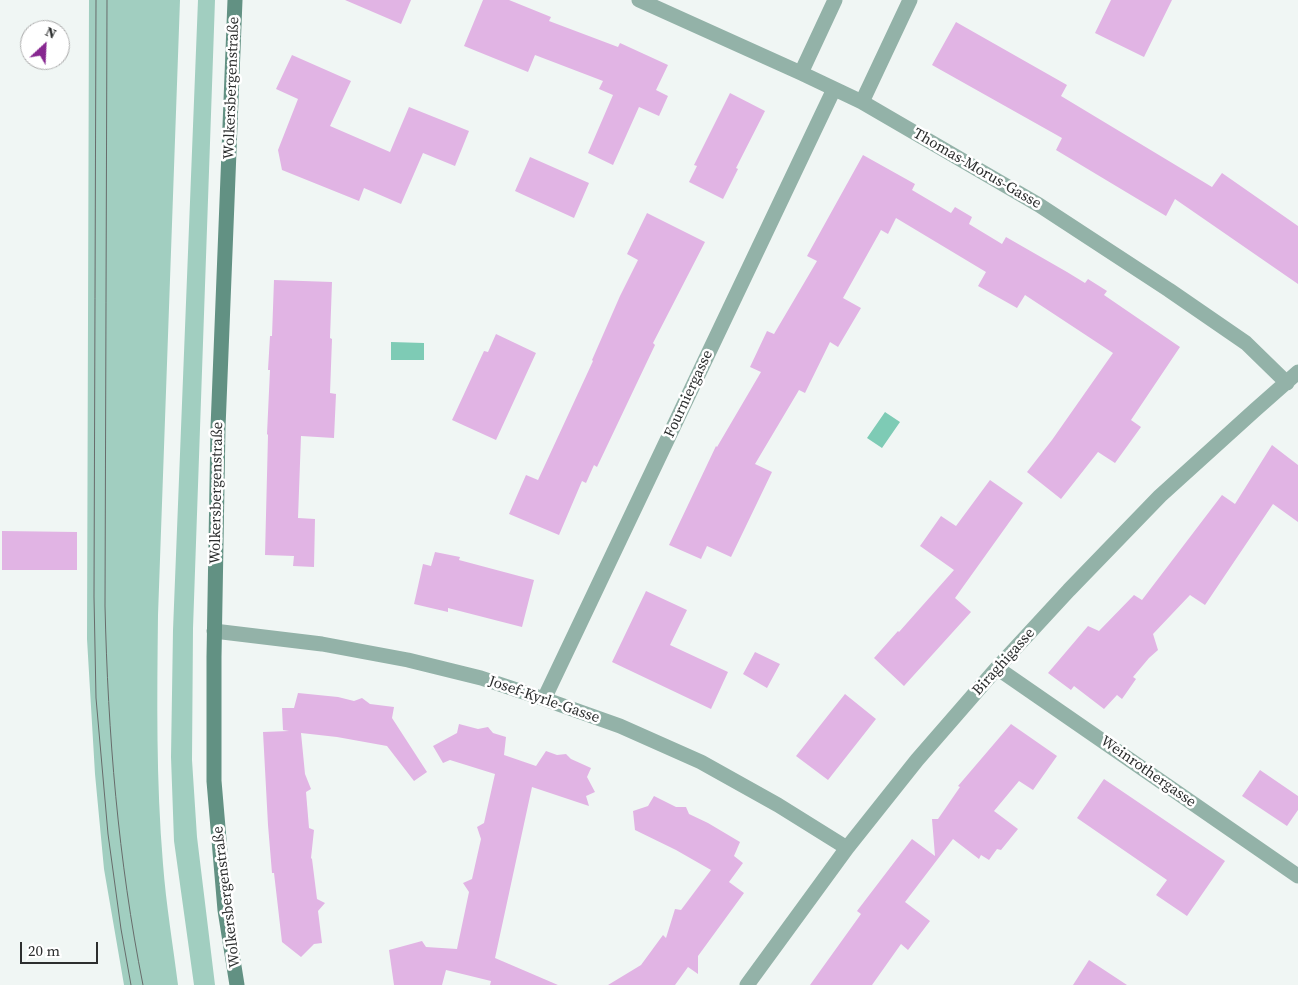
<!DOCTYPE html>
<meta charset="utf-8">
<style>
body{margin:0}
#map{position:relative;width:1298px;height:985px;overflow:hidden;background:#f0f6f4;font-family:"Source Serif 4",serif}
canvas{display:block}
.north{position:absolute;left:20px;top:20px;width:50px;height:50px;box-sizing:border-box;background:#fff;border:1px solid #ababab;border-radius:50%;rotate:25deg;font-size:14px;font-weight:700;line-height:20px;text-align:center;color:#2c2e2e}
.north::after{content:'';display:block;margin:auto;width:18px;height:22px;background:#872790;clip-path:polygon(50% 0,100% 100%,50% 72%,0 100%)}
.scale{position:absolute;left:20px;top:942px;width:78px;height:22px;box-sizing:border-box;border:2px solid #2c2e2e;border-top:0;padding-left:6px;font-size:15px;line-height:18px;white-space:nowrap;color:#2c2e2e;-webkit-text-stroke:4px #fff;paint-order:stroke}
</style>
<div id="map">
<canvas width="1298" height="985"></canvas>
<div class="north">N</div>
<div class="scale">20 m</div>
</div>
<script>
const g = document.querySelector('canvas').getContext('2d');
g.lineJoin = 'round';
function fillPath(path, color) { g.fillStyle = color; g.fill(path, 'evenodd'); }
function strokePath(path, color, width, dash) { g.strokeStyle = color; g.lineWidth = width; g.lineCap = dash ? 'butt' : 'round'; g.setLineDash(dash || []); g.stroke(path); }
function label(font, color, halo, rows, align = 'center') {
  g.font = font + ' "Source Serif 4",serif'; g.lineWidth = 5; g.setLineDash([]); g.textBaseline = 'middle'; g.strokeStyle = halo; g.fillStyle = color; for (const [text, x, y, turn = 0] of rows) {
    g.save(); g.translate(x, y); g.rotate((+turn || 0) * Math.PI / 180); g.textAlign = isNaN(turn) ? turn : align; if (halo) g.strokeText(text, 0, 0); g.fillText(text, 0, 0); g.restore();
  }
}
const green = new Path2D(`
 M 89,0 L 180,0 L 158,615 C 157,698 156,781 163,864 C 166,904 173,945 178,985 L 124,985 L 104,869 L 95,774 L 87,639 Z
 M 198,0 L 215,0 L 193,628 L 192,760 L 197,837 L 215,985 L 194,985 L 174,841 L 171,757 L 173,630 Z`);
const water = new Path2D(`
 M 391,342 L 424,343 L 424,360 L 391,360 Z
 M 885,412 L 900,422 L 882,448 L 867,438 Z`);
const building = new Path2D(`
 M 345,0 L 411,0 L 401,24 Z
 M 483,0 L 509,0 L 551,17 L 549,21 L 618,47 L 620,43 L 668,65 L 656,90 L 668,96 L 659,116 L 639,107 L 613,165 L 588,153 L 613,95 L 599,89 L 603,81 L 535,55 L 528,72 L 464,46 Z
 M 1111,0 L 1172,0 L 1144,57 L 1095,33 Z
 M 956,22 L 1067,85 L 1061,96 L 1212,187 L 1222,173 L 1298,226 L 1298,284 L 1175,199 L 1166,216 L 1056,150 L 1062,138 L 932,65 Z
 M 292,55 L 351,81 L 330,126 L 390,152 L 409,107 L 469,131 L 455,166 L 423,153 L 401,204 L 364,188 L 359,201 L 282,170 L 278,150 L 298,99 L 276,89 Z
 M 730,93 L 765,111 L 736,168 L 738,169 L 723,199 L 689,182 L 697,166 L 694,165 Z
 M 863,155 L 915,184 L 912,190 L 951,213 L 955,207 L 972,217 L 969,224 L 1002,244 L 1006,237 L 1067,272 L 1085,283 L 1088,279 L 1107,291 L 1104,295 L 1180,347 L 1131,420 L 1141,427 L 1115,463 L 1098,452 L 1061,499 L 1027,472 L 1052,440 L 1113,353 L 1025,295 L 1017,308 L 978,286 L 986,272 L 896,218 L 888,234 L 881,230 L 843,298 L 861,308 L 838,347 L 830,342 L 805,393 L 799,390 L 755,464 L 772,472 L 731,557 L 707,546 L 701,559 L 669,545 L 716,446 L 717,447 L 761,372 L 750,367 L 767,331 L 774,334 L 817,261 L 807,256 Z
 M 530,157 L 589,183 L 574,218 L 515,191 Z
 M 647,213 L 705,242 L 653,343 L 655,345 L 597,467 L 594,465 L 586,483 L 582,481 L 559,535 L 509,514 L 526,475 L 538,480 L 593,361 L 592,360 L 620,296 L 638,260 L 627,254 Z
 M 274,280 L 332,282 L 330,338 L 332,339 L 330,393 L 336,394 L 334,438 L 301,436 L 298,518 L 315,519 L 314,567 L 293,566 L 294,556 L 265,555 L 268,435 L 267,434 L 270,370 L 268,370 L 270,336 L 272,336 Z
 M 496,334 L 536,353 L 496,440 L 452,420 L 484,351 L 488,352 Z
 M 1272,445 L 1298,465 L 1298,522 L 1273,504 L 1205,605 L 1190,595 L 1153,634 L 1158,650 L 1149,658 L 1133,677 L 1136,679 L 1122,699 L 1117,695 L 1104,709 L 1074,686 L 1071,690 L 1048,673 L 1088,626 L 1099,631 L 1134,595 L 1142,600 L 1222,495 L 1235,504 Z
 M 990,480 L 1023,503 L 955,598 L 971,612 L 904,686 L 874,658 L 898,631 L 899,632 L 954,570 L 920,546 L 941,516 L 956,526 Z
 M 2,531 L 77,532 L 77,570 L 2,570 Z
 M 435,552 L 460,557 L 459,560 L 534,580 L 522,627 L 448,608 L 448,612 L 414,604 L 423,564 L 431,566 Z
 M 646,591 L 687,610 L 670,645 L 728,672 L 711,709 L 612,662 Z
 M 755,652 L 780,664 L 767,688 L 743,674 Z
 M 298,693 L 338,697 L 354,701 L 362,698 L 370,704 L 394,707 L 392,718 L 427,772 L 414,781 L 387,746 L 337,737 L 301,733 L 305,774 L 311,789 L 306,792 L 309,828 L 314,830 L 311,858 L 312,859 L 317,899 L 325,903 L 318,911 L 322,943 L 314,944 L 301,957 L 282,942 L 274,873 L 272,873 L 268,825 L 263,732 L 289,731 L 283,730 L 282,708 L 294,708 Z
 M 845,694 L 876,719 L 828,780 L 796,756 Z
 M 459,724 L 478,729 L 488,727 L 493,733 L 506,737 L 504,755 L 536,766 L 546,751 L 557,755 L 566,754 L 571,759 L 591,768 L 587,777 L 595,792 L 586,796 L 589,806 L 532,787 L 495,958 L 558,985 L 490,985 L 491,981 L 446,970 L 442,985 L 394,985 L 389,950 L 422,941 L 426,947 L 457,949 L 469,892 L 463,883 L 472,879 L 481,839 L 477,827 L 484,823 L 495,774 L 450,760 L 443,763 L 433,746 L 457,733 Z
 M 1011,724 L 1057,756 L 1033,790 L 1019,781 L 994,811 L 1018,829 L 1001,850 L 997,849 L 989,860 L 981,855 L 979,859 L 953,839 L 905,902 L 930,921 L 908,950 L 901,944 L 872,985 L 810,985 L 861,914 L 857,911 L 912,839 L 935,856 L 932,819 L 938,819 L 960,787 L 958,786 Z
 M 1260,770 L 1298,796 L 1298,810 L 1287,826 L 1242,796 Z
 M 1104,779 L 1225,861 L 1187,916 L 1156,895 L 1167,880 L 1077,818 Z
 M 654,796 L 676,807 L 686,807 L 689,814 L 708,823 L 740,842 L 734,856 L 743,863 L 729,882 L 744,893 L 698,956 L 698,974 L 688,967 L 675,985 L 608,985 L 641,965 L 663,935 L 666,938 L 675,909 L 681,910 L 711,870 L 676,850 L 635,830 L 633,811 L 648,806 Z
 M 1089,960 L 1127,985 L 1073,985 Z`);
const street = new Path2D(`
 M 639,0 L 801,73 L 862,102 L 1039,205 L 1169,290 L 1246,343 L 1287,383
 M 801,73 L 835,0
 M 862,102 L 910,0
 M 214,631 L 322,644 L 408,660 L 481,678 L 544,699 L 620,726 L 701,762 L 778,805 L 847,848
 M 997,668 L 1298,876
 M 544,699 L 834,89
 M 747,985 L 847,848 L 917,760 L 997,668 L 1069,590 L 1160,496 L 1255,410 L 1298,372`);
const secondary = new Path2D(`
 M 235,0 L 218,428 L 214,657 L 214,781 L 225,910 L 237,985`);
const tram = new Path2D(`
 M 96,0 L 94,597 L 96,698 L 108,834 L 121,929 L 131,985
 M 107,0 L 105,606 C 108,734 118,859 143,985`);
const streetNames = [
 ["Wolkersbergenstraße",232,88,-88],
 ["Thomas-Morus-Gasse",977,169,30],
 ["Fourniergasse",689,394,-65],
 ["Wolkersbergenstraße",217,493,-89],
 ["Biraghigasse",1004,662,-48],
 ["Josef-Kyrle-Gasse",544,700,19],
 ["Weinrothergasse",1148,772,35],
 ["Wolkersbergenstraße",227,897,-97]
];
fillPath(green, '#a1cec0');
fillPath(water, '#7ecbb5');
fillPath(building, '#e1b4e4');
strokePath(street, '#93b2a8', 15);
strokePath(secondary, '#629183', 15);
strokePath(tram, '#686c6b', 1);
label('15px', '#2c2e2e', '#fff', streetNames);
</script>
